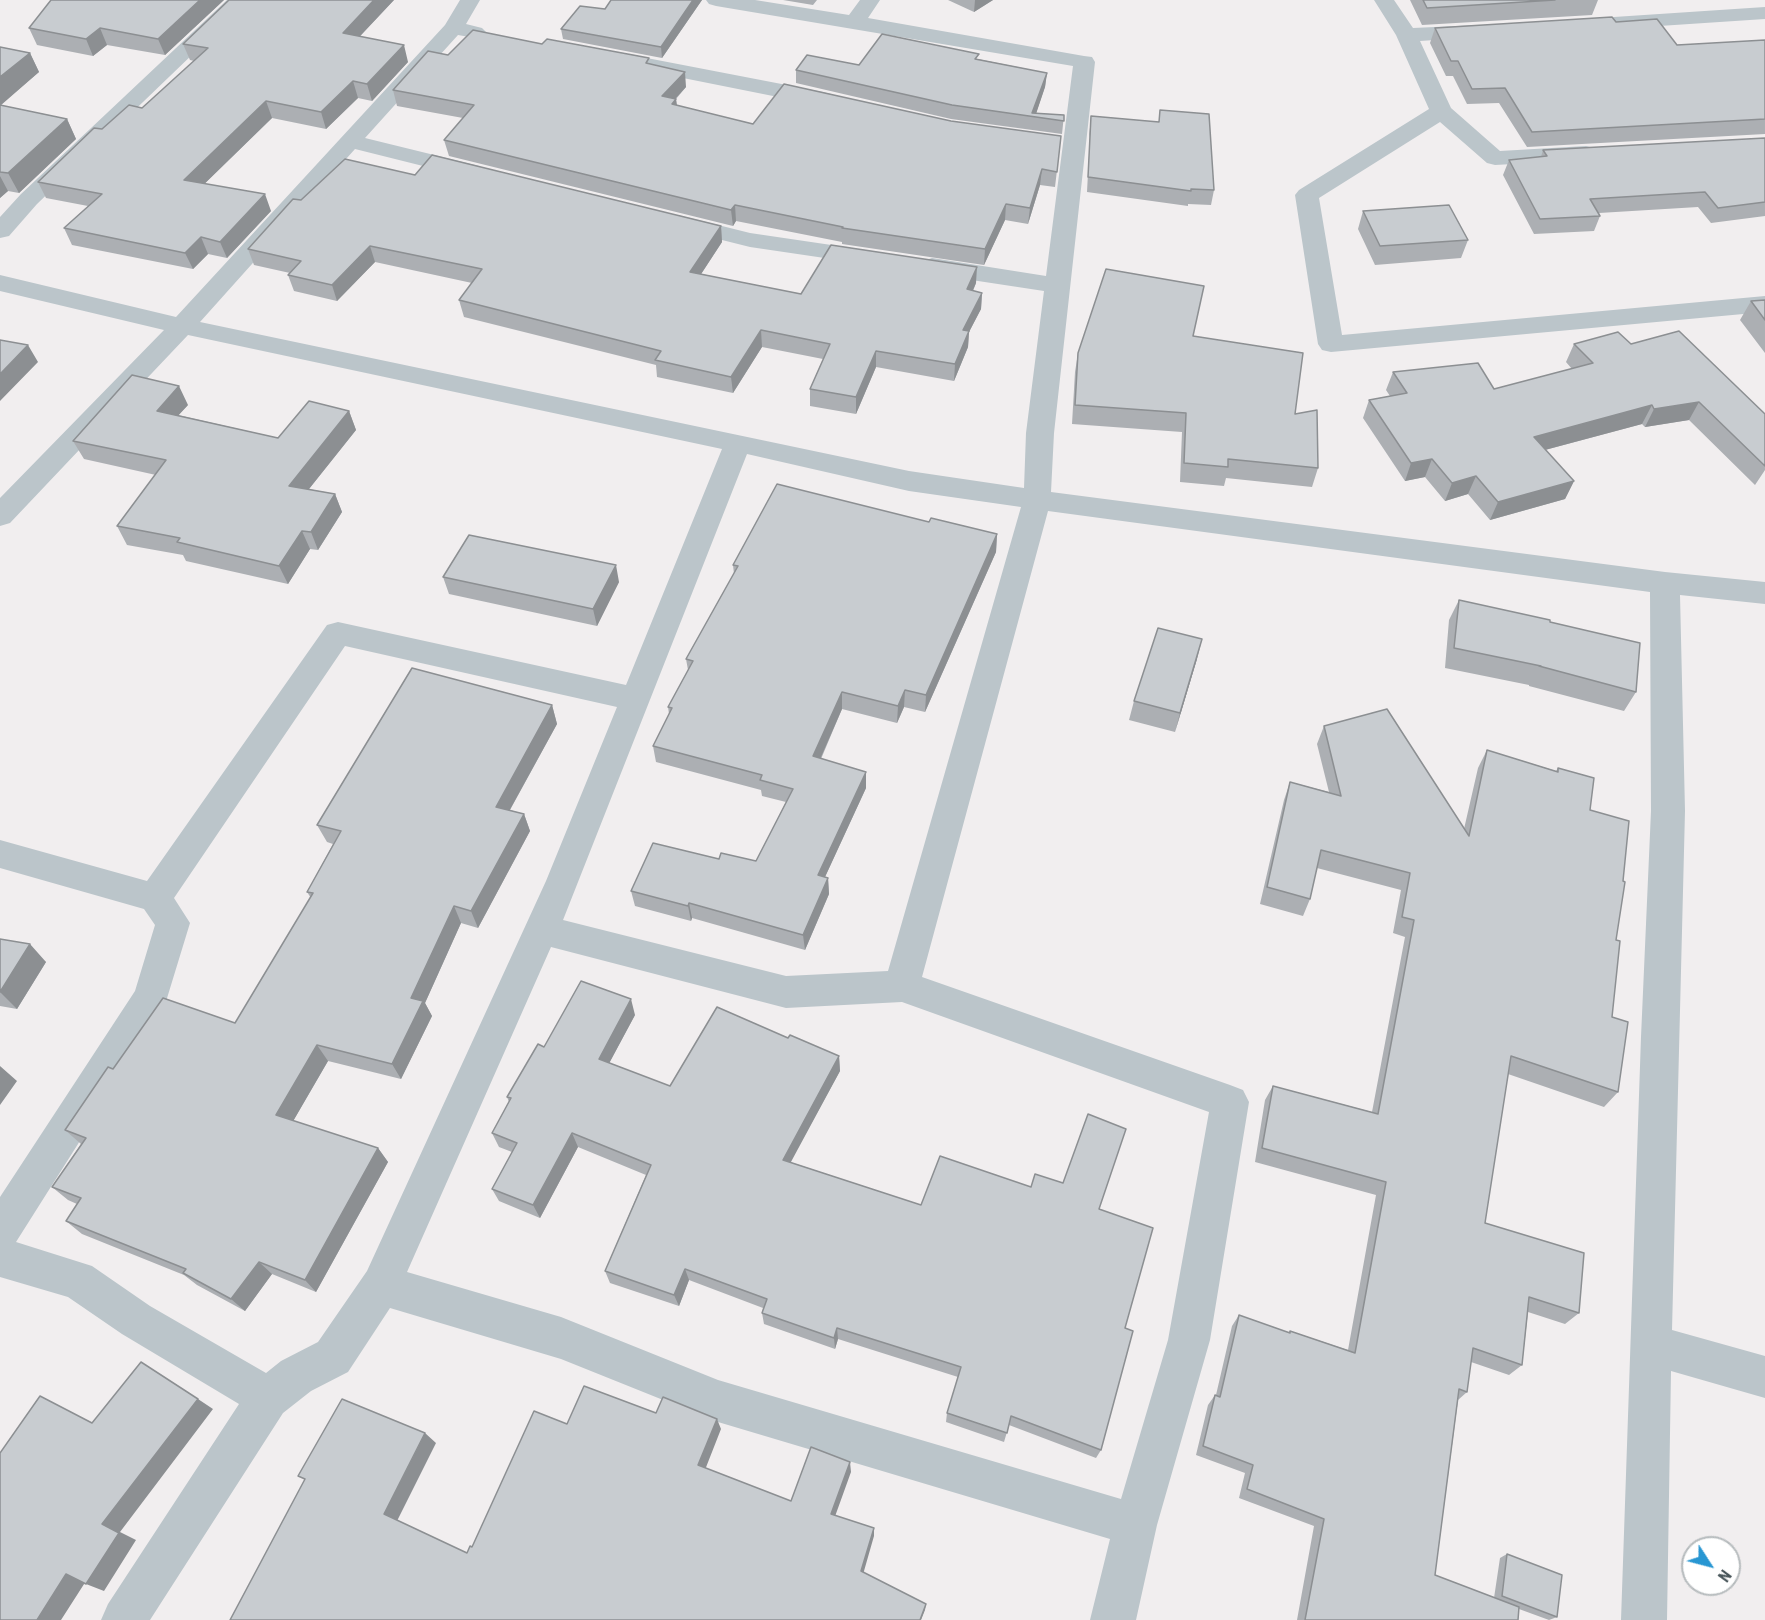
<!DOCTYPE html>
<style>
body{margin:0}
#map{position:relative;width:1765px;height:1620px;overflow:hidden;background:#f1eeef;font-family:"Roboto Condensed",sans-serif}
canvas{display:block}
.north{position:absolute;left:1681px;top:1536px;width:60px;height:60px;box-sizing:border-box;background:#fff;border:2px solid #b6bbbd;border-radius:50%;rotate:126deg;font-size:16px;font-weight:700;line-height:24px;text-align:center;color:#48555a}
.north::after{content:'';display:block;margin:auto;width:21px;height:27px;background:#2796d2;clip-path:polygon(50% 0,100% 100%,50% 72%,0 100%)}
</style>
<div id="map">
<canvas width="1765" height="1620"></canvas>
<div class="north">N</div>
</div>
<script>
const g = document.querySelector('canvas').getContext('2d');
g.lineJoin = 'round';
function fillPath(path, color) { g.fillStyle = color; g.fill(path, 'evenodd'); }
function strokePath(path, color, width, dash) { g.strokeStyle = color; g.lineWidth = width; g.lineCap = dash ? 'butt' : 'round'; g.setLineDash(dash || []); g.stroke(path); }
const minor = new Path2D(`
 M 227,0 L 249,0 L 37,204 L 9,236 L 0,238 L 0,217 L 21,194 Z
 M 460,0 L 480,0 L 466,24 L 482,28 L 486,32 L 482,36 L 475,38 L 458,35 L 365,138 L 479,166 L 483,171 L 479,176 L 471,178 L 355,149 L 200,322 L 909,471 L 1024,488 L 1026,433 L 1044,291 L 932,274 L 923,271 L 920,266 L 923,261 L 932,258 L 1046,276 L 1073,66 L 716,6 L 709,4 L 706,0 L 755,0 L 849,15 L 860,0 L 880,0 L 868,18 L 1084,56 L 1092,57 L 1095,62 L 1054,433 L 1051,492 L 1665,572 L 1765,582 L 1765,604 L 1680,595 L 1685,811 L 1672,1330 L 1765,1356 L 1765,1398 L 1671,1371 L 1667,1620 L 1621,1620 L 1641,1037 L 1651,811 L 1650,592 L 1048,511 L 922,977 L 1230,1085 L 1243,1090 L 1249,1102 L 1210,1340 L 1157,1525 L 1136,1620 L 1090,1620 L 1110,1539 L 718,1422 L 561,1359 L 390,1308 L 348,1372 L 311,1391 L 283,1413 L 150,1620 L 101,1620 L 108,1604 L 239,1404 L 122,1334 L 68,1297 L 0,1277 L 0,1197 L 135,991 L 155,925 L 144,909 L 0,868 L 0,840 L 147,881 L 327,625 L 338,622 L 626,685 L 722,449 L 188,335 L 10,523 L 0,526 L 0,498 L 164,330 L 0,291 L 0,275 L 176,317 L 445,25 ZM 747,454 L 909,491 L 1021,507 L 888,971 L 786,976 L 563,920 ZM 345,646 L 617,707 L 546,881 L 367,1271 L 318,1342 L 281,1361 L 266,1373 L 150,1306 L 92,1266 L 16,1242 L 164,1008 L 190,923 L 174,898 ZM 551,947 L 786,1008 L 902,1002 L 1209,1112 L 1168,1340 L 1121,1499 L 718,1380 L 561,1317 L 407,1272 Z
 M 1374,0 L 1394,0 L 1413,28 L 1479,25 L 1486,27 L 1490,31 L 1486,35 L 1479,37 L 1420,41 L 1451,108 L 1500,151 L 1586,146 L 1594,148 L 1597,153 L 1594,158 L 1586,160 L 1495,165 L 1487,163 L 1440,122 L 1319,198 L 1342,335 L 1765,296 L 1765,312 L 1331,352 L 1322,350 L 1318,344 L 1295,195 L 1299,190 L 1429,109 L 1396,35 Z
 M 1765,7 L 1765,19 L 1614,29 L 1607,27 L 1604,23 L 1607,19 L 1614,17 Z
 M 626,54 L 823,92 L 831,94 L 834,99 L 831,104 L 823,106 L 618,65 L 615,60 L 618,55 Z
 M 678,215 L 750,233 L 872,251 L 881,253 L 884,258 L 881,263 L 872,265 L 750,247 L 670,227 L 666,222 L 670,217 Z`);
const wall = new Path2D(`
 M 224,0 L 165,55 L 107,45 L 93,56 L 37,45 L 29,28 Z
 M 229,0 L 394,0 L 360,36 L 408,62 L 372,101 L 358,98 L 326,129 L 272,118 L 204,184 L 271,211 L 227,258 L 208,254 L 193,269 L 72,245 L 64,228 L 88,206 L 46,198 L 38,182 L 102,129 L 142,108 L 194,61 L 190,60 L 183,44 Z
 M 611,0 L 702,0 L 662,58 L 563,39 L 561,29 L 605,9 Z
 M 783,0 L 817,0 L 813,5 Z
 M 948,0 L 993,0 L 974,12 Z
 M 1410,0 L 1598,0 L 1592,15 L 1422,25 Z
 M 1616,22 L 1677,45 L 1765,40 L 1765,134 L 1527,147 L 1499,103 L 1467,104 L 1453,76 L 1446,76 L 1430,43 L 1435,28 Z
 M 0,47 L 30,53 L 39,72 L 0,105 L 67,119 L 76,139 L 19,193 L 8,191 L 0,198 Z
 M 448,55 L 650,64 L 686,87 L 676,99 L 677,106 L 753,124 L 951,121 L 1061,136 L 1055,187 L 1040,185 L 1028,224 L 1005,220 L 984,265 L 842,244 L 842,242 L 736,221 L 733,226 L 449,156 L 444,140 L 463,118 L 397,106 L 393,90 Z
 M 978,59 L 1047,73 L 1045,87 L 1036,113 L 1064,115 L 1062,134 L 951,119 L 796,83 L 796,70 Z
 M 1160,110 L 1214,190 L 1211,205 L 1188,204 L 1188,206 L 1087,192 L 1090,134 L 1089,138 L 1091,116 L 1159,122 Z
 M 1765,138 L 1765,216 L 1711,223 L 1698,207 L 1599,213 L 1600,216 L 1594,231 L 1534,234 L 1503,175 L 1509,160 L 1541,157 L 1543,150 Z
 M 415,175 L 721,226 L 722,242 L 701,274 L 801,294 L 976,283 L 973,291 L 982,293 L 981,309 L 969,332 L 968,347 L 954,381 L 876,367 L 856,414 L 810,406 L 810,389 L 823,359 L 762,347 L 733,393 L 657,377 L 656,365 L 464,317 L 459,300 L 472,283 L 375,262 L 337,301 L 294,291 L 288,275 L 290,273 L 254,265 L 248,249 L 301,200 Z
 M 1363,211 L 1468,240 L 1461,258 L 1375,265 L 1358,229 Z
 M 1765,300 L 1765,353 L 1740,320 L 1751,301 Z
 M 1193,336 L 1295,414 L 1318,468 L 1312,487 L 1226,478 L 1224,486 L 1180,482 L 1182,432 L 1072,424 L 1075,372 L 1078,353 Z
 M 1574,344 L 1631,344 L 1765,414 L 1765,470 L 1755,485 L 1689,420 L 1645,427 L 1642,424 L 1545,450 L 1574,481 L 1565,499 L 1490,520 L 1468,494 L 1445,501 L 1425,477 L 1405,481 L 1363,418 L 1369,400 L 1390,396 L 1386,390 L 1393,372 L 1494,389 L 1572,369 L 1566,362 Z
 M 188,405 L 178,415 L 278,438 L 349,411 L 356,430 L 309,489 L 335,494 L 342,512 L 318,550 L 310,549 L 288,584 L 186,561 L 183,555 L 127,545 L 117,526 L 156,475 L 84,459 L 73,441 Z
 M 929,522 L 997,534 L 996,552 L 925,712 L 904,707 L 897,723 L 842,709 L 821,759 L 866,788 L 825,877 L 828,878 L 829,894 L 805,950 L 692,918 L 691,921 L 635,906 L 631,891 L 719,859 L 756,861 L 786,802 L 762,796 L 761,790 L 656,762 L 653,746 L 669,714 L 668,707 L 688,670 L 686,659 L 734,574 L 733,565 Z
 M 443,577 L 619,582 L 597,626 L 449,594 Z
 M 1459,600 L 1636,692 L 1624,711 L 1529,686 L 1529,685 L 1445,668 L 1449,620 Z
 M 1197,659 L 1175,732 L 1129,720 L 1134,701 Z
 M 552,705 L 557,724 L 510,810 L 524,814 L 530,831 L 478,928 L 461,923 L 425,1003 L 432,1016 L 401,1079 L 328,1061 L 293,1121 L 378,1148 L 388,1162 L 316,1292 L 272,1274 L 245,1311 L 197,1285 L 184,1275 L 82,1234 L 66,1221 L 77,1204 L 68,1200 L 52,1187 L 81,1144 L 65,1130 L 113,1069 L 235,1023 L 311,898 L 307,892 L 333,844 L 327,842 L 317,825 Z
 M 1324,726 L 1464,829 L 1478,768 L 1487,750 L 1556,771 L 1558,768 L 1590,810 L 1616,940 L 1612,1017 L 1618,1092 L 1604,1107 L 1508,1074 L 1485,1223 L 1579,1313 L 1565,1324 L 1528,1312 L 1522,1365 L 1509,1375 L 1471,1362 L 1467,1392 L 1458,1400 L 1435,1575 L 1494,1598 L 1500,1558 L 1507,1554 L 1557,1617 L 1549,1620 L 1519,1609 L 1518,1620 L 1297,1620 L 1314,1526 L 1239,1498 L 1245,1473 L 1196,1455 L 1208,1405 L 1215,1395 L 1216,1395 L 1232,1326 L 1239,1315 L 1288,1333 L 1290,1331 L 1348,1350 L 1376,1195 L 1255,1162 L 1265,1100 L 1273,1086 L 1372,1112 L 1405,937 L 1393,933 L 1401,890 L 1317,868 L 1310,899 L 1303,916 L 1260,904 L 1284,800 L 1290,782 L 1329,792 L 1317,744 Z
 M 0,939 L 46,962 L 17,1009 L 0,1006 Z
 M 635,1015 L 609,1063 L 670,1086 L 788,1038 L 839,1056 L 840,1071 L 790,1162 L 921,1205 L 1031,1187 L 1099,1209 L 1125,1328 L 1101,1450 L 1096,1458 L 1009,1425 L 1004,1442 L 946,1422 L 947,1413 L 958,1377 L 838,1339 L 835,1349 L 764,1324 L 762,1313 L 763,1308 L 689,1280 L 679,1306 L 610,1283 L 605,1271 L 646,1175 L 578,1147 L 540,1218 L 499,1201 L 492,1189 L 512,1152 L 499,1147 L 492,1133 L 509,1102 L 507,1097 L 544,1047 Z`);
const shadedWall = new Path2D(`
 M 200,0 L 224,0 L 165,55 L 158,39 Z
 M 374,0 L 394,0 L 348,49 L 343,33 Z
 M 693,0 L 702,0 L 662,58 L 661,47 Z
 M 975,0 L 993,0 L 974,12 Z
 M 100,28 L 107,45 L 93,56 L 86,39 Z
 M 404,45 L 408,62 L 372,101 L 367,84 Z
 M 30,53 L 39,72 L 0,106 L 0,77 Z
 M 685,72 L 686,87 L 664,111 L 662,96 Z
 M 1047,73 L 1045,87 L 1035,117 L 1032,113 Z
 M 353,81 L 358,98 L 326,129 L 321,112 Z
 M 676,99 L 678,115 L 672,104 Z
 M 266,101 L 272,118 L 191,197 L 184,180 Z
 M 67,119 L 76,139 L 19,193 L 8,173 Z
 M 1042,169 L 1040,185 L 1028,224 L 1030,208 Z
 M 0,176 L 8,191 L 0,198 Z
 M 265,194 L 271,211 L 227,258 L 220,242 Z
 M 1006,204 L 1005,220 L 984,265 L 985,249 Z
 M 735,205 L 736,221 L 733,226 L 731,210 Z
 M 721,226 L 722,242 L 692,288 L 690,272 Z
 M 201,237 L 208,254 L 193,269 L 185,253 Z
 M 370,246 L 375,262 L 337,301 L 332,285 Z
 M 977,267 L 976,283 L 966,306 L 967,289 Z
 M 982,293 L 981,309 L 969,332 L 968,347 L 954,381 L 955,364 L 963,330 Z
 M 761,330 L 762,347 L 733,393 L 731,377 Z
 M 28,345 L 38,362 L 0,401 L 0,374 Z
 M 876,351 L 876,367 L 856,414 L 856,397 Z
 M 179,386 L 188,405 L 166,429 L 157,411 Z
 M 1699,402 L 1689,420 L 1645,427 L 1654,409 Z
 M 1652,405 L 1642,424 L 1526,455 L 1534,437 Z
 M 349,411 L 356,430 L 297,504 L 289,486 Z
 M 1432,459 L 1425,477 L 1405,481 L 1411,463 Z
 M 1476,476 L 1468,494 L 1445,501 L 1452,483 Z
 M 1574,481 L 1565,499 L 1490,520 L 1498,502 Z
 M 335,494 L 342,512 L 318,550 L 311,532 Z
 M 302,531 L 310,549 L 288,584 L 279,566 Z
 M 997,534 L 996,552 L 925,712 L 926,695 Z
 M 616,565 L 619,582 L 597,626 L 593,609 Z
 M 1202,639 L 1197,659 L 1175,732 L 1180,713 Z
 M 905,690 L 904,707 L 897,723 L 898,706 Z
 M 842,692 L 842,709 L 814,773 L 813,756 Z
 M 552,705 L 557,724 L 502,824 L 496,807 Z
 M 866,772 L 866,788 L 819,890 L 818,875 Z
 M 524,814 L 530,831 L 478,928 L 471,911 Z
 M 828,878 L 829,894 L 805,950 L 803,935 Z
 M 689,903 L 692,918 L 691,921 L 688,906 Z
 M 454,906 L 461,923 L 425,1003 L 432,1016 L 401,1079 L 392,1064 L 411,998 Z
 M 30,944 L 46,962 L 17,1009 L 0,992 Z
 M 631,999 L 635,1015 L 604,1073 L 599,1059 Z
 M 317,1045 L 328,1061 L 288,1130 L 276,1115 Z
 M 839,1056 L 840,1071 L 785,1173 L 783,1160 Z
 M 0,1066 L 17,1081 L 0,1105 Z
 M 572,1133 L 578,1147 L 540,1218 L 533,1205 Z
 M 378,1148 L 388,1162 L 316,1292 L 305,1280 Z
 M 259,1262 L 272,1274 L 245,1311 L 231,1299 Z
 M 685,1269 L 689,1280 L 679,1306 L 674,1295 Z
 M 837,1328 L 838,1339 L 835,1349 L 834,1338 Z
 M 198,1399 L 213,1409 L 120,1532 L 136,1540 L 104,1591 L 86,1584 L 102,1524 Z
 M 717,1419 L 721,1429 L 703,1475 L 698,1465 Z
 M 425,1433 L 436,1443 L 396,1523 L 384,1514 Z
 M 850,1462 L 851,1472 L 833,1522 L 831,1514 Z
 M 874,1528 L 874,1536 L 862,1578 L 861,1571 Z
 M 66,1574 L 86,1581 L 61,1620 L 37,1620 Z
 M 926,1604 L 925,1610 L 921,1620 L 920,1620 Z`);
const building = new Path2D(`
 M 51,0 L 200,0 L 158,39 L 100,28 L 86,39 L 29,28 Z
 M 229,0 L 374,0 L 343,33 L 404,45 L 367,84 L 353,81 L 321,112 L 266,101 L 184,180 L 265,194 L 220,242 L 201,237 L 185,253 L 64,228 L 102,194 L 38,182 L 94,128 L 102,129 L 129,105 L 142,108 L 208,48 L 183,44 Z
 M 611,0 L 693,0 L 661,47 L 561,29 L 580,6 L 605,9 Z
 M 1423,0 L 1555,0 L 1427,8 Z
 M 1612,17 L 1616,22 L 1657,19 L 1677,45 L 1765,40 L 1765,119 L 1532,132 L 1505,88 L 1472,89 L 1458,61 L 1451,61 L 1435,28 Z
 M 473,30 L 542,44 L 547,39 L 649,58 L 646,63 L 685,72 L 662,96 L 676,99 L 672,104 L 753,124 L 784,84 L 951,121 L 1061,136 L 1057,172 L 1042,169 L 1030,208 L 1006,204 L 985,249 L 842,228 L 843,227 L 735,205 L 731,210 L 444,140 L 474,105 L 393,90 L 428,51 L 448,55 Z
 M 882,34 L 979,54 L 975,59 L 1047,73 L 1032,113 L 1064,115 L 1064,121 L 952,105 L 796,70 L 807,55 L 859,65 Z
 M 0,47 L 30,53 L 0,77 Z
 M 0,105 L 67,119 L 8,173 L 0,172 Z
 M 1160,110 L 1209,114 L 1214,190 L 1191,189 L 1191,191 L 1088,177 L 1091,116 L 1159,122 Z
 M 1765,138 L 1765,202 L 1718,208 L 1705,192 L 1590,199 L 1600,216 L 1540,219 L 1509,160 L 1547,156 L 1543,150 Z
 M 432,155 L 721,226 L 690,272 L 801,294 L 831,245 L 977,267 L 967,289 L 982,293 L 963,330 L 969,331 L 955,364 L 876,351 L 856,397 L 810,389 L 830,344 L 761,330 L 731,377 L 655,360 L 661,351 L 459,300 L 482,269 L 370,246 L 332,285 L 288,275 L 301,261 L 248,249 L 293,199 L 301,200 L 345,159 L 415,175 Z
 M 1449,205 L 1468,240 L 1380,246 L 1363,211 Z
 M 1106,269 L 1204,286 L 1193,336 L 1303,353 L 1295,414 L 1317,410 L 1318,468 L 1228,459 L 1228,467 L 1184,463 L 1186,413 L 1075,405 L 1078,353 Z
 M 1765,300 L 1765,320 L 1751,301 Z
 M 1679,331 L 1765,414 L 1765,466 L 1699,402 L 1654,409 L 1652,405 L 1534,437 L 1574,481 L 1498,502 L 1476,476 L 1452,483 L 1432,459 L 1411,463 L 1369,400 L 1407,393 L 1393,372 L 1478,363 L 1494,389 L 1593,363 L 1574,344 L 1618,332 L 1631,344 Z
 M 0,340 L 28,345 L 0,374 Z
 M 132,375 L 179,386 L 157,411 L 278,438 L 309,401 L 349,411 L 289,486 L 335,494 L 311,532 L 302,531 L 279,566 L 177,542 L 180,538 L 117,526 L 166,460 L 73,441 Z
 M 777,484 L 929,522 L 931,518 L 997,534 L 926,695 L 905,690 L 898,706 L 842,692 L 813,756 L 866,772 L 818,875 L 828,878 L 803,935 L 689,903 L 688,906 L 631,891 L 653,843 L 719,859 L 721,853 L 756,861 L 793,789 L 760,780 L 762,775 L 653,746 L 672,708 L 668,707 L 693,661 L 686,659 L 738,566 L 733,565 Z
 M 469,535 L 616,565 L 593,609 L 443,577 Z
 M 1459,600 L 1550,620 L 1550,622 L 1640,643 L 1636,692 L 1539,666 L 1541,666 L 1454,648 Z
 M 1158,628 L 1202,639 L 1180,713 L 1134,701 Z
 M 412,668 L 552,705 L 496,807 L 524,814 L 471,911 L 454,906 L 411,998 L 423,1001 L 392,1064 L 317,1045 L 276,1115 L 378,1148 L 305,1280 L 259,1262 L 231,1299 L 183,1273 L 186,1269 L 66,1221 L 81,1198 L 52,1187 L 86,1138 L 65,1130 L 108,1067 L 113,1069 L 163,998 L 235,1023 L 313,893 L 307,892 L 341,831 L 317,825 Z
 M 1387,709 L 1469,836 L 1487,750 L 1558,772 L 1558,768 L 1594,778 L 1590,810 L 1629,821 L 1623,881 L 1625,882 L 1616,940 L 1620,941 L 1612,1017 L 1628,1022 L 1618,1092 L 1511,1056 L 1485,1223 L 1584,1253 L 1579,1313 L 1529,1297 L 1522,1365 L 1473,1348 L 1467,1392 L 1459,1389 L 1435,1575 L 1519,1607 L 1518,1620 L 1305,1620 L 1324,1519 L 1247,1489 L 1253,1465 L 1203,1446 L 1215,1395 L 1220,1397 L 1239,1315 L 1290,1333 L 1290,1331 L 1355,1353 L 1386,1182 L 1262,1148 L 1273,1086 L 1378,1114 L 1414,920 L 1402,917 L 1410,873 L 1321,850 L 1310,899 L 1267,887 L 1290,782 L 1341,796 L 1324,726 Z
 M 0,939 L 30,944 L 0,992 Z
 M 581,981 L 631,999 L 599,1059 L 670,1086 L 717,1007 L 788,1038 L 790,1035 L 839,1056 L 783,1160 L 921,1205 L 940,1156 L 1031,1187 L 1035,1174 L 1063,1183 L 1088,1114 L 1126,1129 L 1099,1209 L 1153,1228 L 1125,1328 L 1133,1331 L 1101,1450 L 1011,1416 L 1007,1433 L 947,1413 L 961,1367 L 837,1328 L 834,1338 L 762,1313 L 767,1299 L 685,1269 L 674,1295 L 605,1271 L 651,1165 L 572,1133 L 533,1205 L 492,1189 L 517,1143 L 492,1133 L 511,1098 L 507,1097 L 538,1044 L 544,1047 Z
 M 141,1362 L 198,1399 L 102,1524 L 119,1533 L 86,1584 L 66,1574 L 37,1620 L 0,1620 L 0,1453 L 40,1396 L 92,1423 Z
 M 584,1386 L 656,1413 L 663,1397 L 717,1419 L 698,1465 L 791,1501 L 811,1447 L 850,1462 L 831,1514 L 874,1528 L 861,1571 L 926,1604 L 920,1620 L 230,1620 L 305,1479 L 298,1476 L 342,1399 L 425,1433 L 384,1514 L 467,1553 L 470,1546 L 472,1547 L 534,1411 L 567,1424 Z
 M 1507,1554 L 1562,1575 L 1557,1617 L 1502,1596 Z`);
fillPath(minor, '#bbc5ca');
fillPath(wall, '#acafb3');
fillPath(shadedWall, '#8c8f92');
fillPath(building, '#c8ccd0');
strokePath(building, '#8c8f92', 1.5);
</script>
